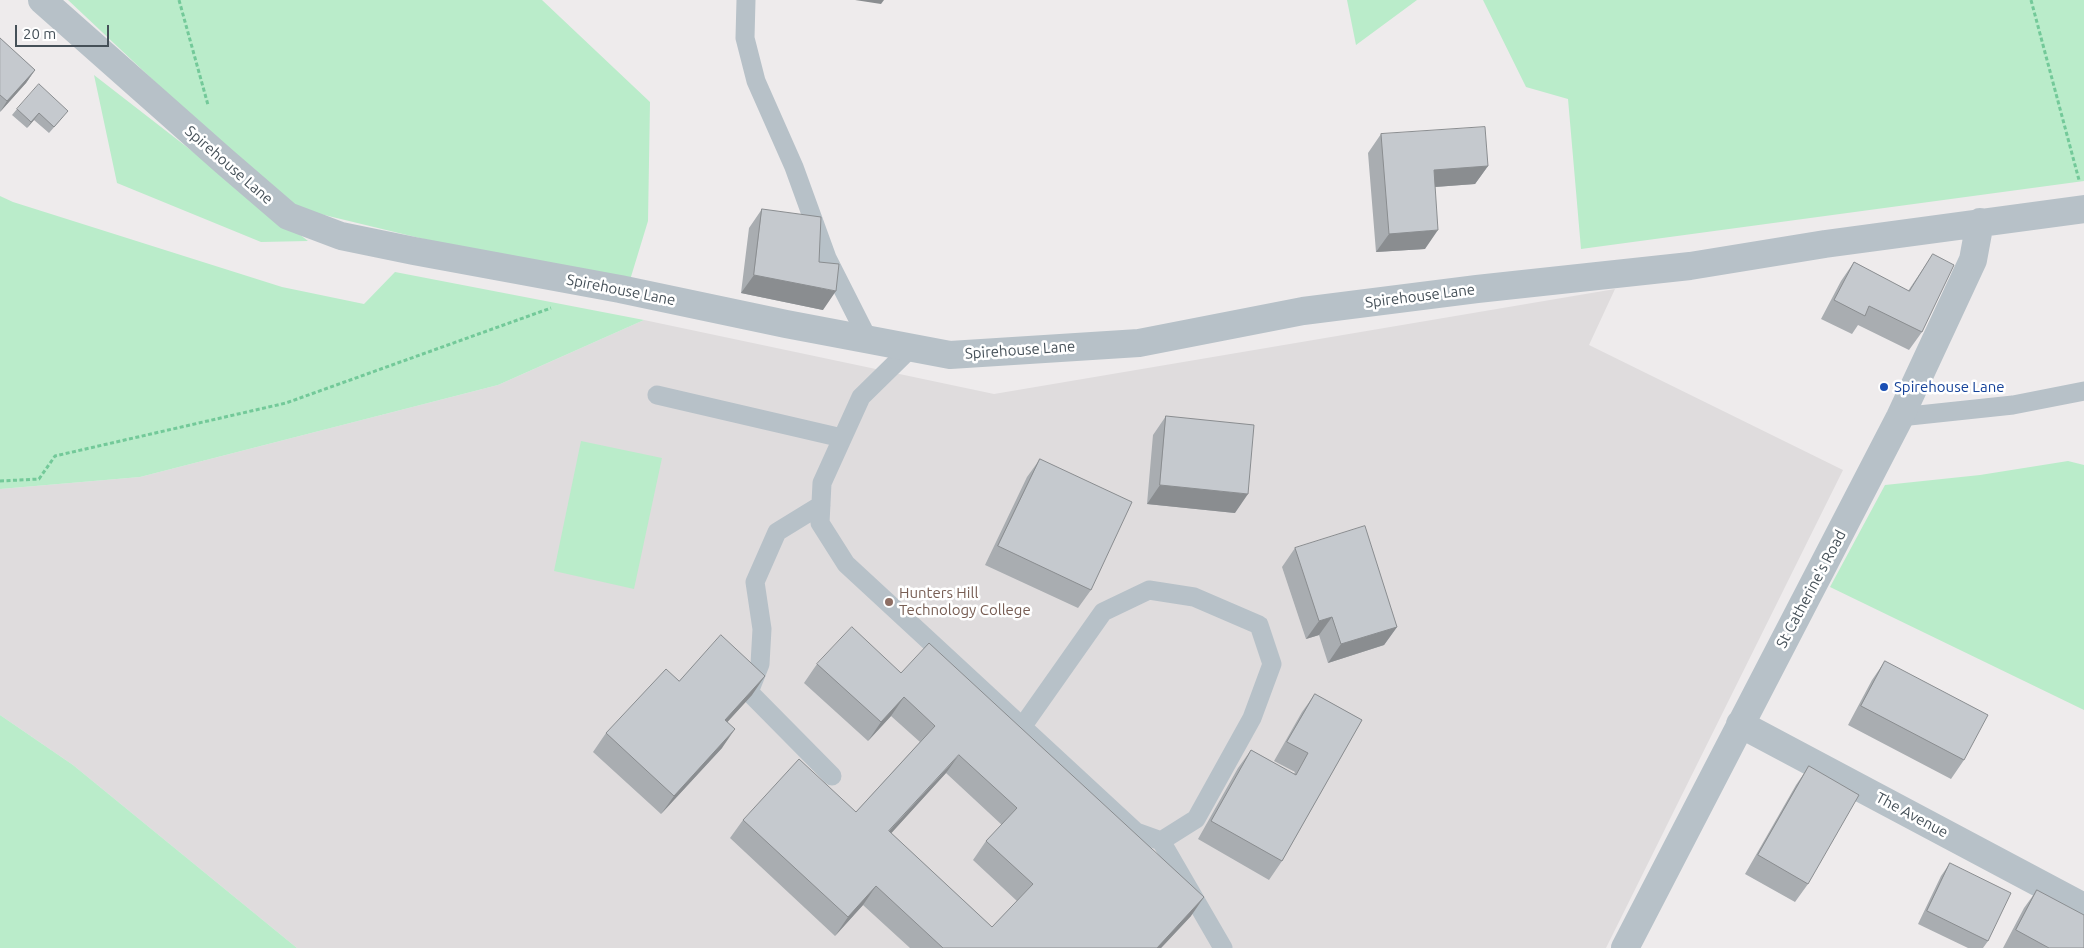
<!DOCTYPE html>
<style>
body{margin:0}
#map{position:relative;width:2084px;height:948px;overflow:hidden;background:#eeebec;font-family:Ubuntu,sans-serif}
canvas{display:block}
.scale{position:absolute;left:15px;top:25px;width:94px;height:22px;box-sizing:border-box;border:2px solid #455058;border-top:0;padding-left:6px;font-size:15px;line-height:18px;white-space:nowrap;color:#455058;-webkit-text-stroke:4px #fff;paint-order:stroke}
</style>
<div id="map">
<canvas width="2084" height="948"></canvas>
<div class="scale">20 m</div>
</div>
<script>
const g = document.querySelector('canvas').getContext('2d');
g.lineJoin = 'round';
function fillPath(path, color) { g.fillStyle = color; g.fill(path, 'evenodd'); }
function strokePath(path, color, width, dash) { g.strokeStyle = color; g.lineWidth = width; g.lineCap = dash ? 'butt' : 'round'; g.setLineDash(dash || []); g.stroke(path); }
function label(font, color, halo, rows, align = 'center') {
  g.font = font + ' Ubuntu,sans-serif'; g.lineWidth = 5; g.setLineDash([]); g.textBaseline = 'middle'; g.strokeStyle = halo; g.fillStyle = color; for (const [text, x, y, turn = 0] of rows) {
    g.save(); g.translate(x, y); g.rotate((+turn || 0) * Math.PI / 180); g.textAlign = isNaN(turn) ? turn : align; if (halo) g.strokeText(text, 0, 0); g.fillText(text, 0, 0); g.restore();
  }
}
const education = new Path2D(`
 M 1615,289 L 1589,345 L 1843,470 L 1606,948 L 297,948 L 73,765 L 0,715 L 0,489 L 140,477 L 498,385 L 644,320 L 994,394 Z`);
const green = new Path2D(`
 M 68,0 L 542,0 L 650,102 L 648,221 L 630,280 L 498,257 L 287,206 Z
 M 1347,0 L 1417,0 L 1356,45 Z
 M 1483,0 L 2084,0 L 2084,181 L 1581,249 L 1568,99 L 1526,87 Z
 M 94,75 L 308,241 L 261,242 L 117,183 Z
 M 0,196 L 13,202 L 282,287 L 364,304 L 395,272 L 644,320 L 498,385 L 140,477 L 0,489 Z
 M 581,441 L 662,458 L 634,589 L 554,571 Z
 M 2068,461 L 2084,465 L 2084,710 L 1830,587 L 1885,485 L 1980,475 Z
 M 0,715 L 73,765 L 297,948 L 0,948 Z`);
const path = new Path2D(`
 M 179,0 L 208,105
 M 2031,0 L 2079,180
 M 0,481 L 39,479 L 55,456 L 286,403 L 551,308`);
const service = new Path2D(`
 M 746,0 L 745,38 L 756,81 L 794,167 L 827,258 L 869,341
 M 912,347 L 861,397 L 822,483 L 820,523 L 846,564 L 1136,832 L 1161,841 L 1196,819 L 1252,718 L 1272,664 L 1259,625 L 1194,597 L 1149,590 L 1103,612 L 1022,727
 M 657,395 L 842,438
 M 1900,417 L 2013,405 L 2084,391
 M 821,505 L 777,532 L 755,582 L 762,629 L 760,664 L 749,692 L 832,776
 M 1161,841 L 1223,948`);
const minor = new Path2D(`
 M 42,0 L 224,161 L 288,216 L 341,236 L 414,251 L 620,289 L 786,324 L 950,355 L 1139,343 L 1303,311 L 1477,289 L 1690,266 L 1825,244 L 2084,209
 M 1740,724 L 2084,907
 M 1625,948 L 1900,417 L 1973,260 L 1980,222`);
const wall = new Path2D(`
 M 0,38 L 35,70 L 26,83 L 0,112 Z
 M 17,109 L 63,117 L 49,133 L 34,120 L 27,128 L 12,115 Z
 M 1381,134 L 1488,166 L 1475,184 L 1435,187 L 1425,249 L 1376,252 L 1368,153 Z
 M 762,209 L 819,262 L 823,310 L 741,293 L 749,228 Z
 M 1933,254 L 1922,332 L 1909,350 L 1858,325 L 1852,334 L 1821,319 L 1841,281 L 1854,262 L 1908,291 Z
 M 1166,416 L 1235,513 L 1147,504 L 1153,435 Z
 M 1040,459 L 1091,590 L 1078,608 L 985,565 L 1027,477 Z
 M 1295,548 L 1397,627 L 1384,645 L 1328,663 L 1319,635 L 1306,639 L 1282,567 Z
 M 1885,661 L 1964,760 L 1951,779 L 1848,725 L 1872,680 Z
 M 817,664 L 901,673 L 1191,916 L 1161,948 L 910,948 L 863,905 L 835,936 L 730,838 L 743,820 L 856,812 L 920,742 L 891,716 L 868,741 L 804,683 ZM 946,773 L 1002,825 L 986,841 L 973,860 L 1017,901 L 992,927 L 891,833 Z
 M 679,681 L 752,695 L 727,722 L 722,748 L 661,814 L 593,752 L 606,733 Z
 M 1315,694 L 1362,720 L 1282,861 L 1269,880 L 1198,839 L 1238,768 L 1251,750 L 1294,774 L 1295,772 L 1274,761 L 1302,712 Z
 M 1809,766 L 1808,884 L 1795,902 L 1745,874 L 1796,785 Z
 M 1950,863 L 1988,941 L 1983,948 L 1968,948 L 1918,924 L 1941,876 Z
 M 2037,890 L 2084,948 L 2003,948 L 2024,908 Z`);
const shadedWall = new Path2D(`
 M 855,0 L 884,0 L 881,4 Z
 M 35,70 L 26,83 L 0,112 L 7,101 Z
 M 39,113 L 34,120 L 27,128 L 31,122 Z
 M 1488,166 L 1475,184 L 1421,188 L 1434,170 Z
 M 1438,230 L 1425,249 L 1376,252 L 1389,234 Z
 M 754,275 L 836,291 L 823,310 L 741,293 Z
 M 1160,485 L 1248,494 L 1235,513 L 1147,504 Z
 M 1332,617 L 1319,635 L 1306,639 L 1319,621 Z
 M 1397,627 L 1384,645 L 1328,663 L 1341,644 Z
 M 765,676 L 752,695 L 712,739 L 725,720 Z
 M 904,697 L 891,716 L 868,741 L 881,722 Z
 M 735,729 L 722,748 L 661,814 L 674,796 Z
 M 959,755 L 946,773 L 876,850 L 889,831 Z
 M 876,886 L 863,905 L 835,936 L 848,917 Z
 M 1204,897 L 1191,916 L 1161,948 L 1157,948 Z`);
const building = new Path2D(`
 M 0,38 L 35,70 L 7,101 L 0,95 Z
 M 39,84 L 68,111 L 54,127 L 39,113 L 31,122 L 17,109 Z
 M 1485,127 L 1488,166 L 1434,170 L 1438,230 L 1389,234 L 1381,134 Z
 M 762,209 L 821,217 L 819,262 L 839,264 L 836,291 L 754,275 Z
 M 1933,254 L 1954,265 L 1922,332 L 1869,306 L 1865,316 L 1834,300 L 1854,262 L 1909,291 Z
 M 1166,416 L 1254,425 L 1248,494 L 1160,485 Z
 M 1040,459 L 1132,502 L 1091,590 L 998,546 Z
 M 1365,526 L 1397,627 L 1341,644 L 1332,617 L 1319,621 L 1295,548 Z
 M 852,627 L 901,673 L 929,643 L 1204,897 L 1157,948 L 943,948 L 876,886 L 848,917 L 743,820 L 799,759 L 856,812 L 935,726 L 904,697 L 881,722 L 817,664 ZM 959,755 L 1017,808 L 986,841 L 1033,884 L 992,927 L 889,831 Z
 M 721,635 L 765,676 L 725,720 L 735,729 L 674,796 L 606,733 L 666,669 L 679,681 Z
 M 1885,661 L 1988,715 L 1964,760 L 1861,706 Z
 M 1315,694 L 1362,720 L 1282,861 L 1211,821 L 1251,750 L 1296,775 L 1308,753 L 1287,742 Z
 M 1809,766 L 1859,795 L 1808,884 L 1758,855 Z
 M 1950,863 L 2011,893 L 1988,941 L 1927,911 Z
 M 2037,890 L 2084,915 L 2084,948 L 2049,948 L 2016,930 Z`);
const markers = [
 [1884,387,5,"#1a4fb4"],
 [889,602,5,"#8d6e63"]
];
const streetNames = [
 ["Spirehouse Lane",229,165,41],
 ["Spirehouse Lane",621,290,11],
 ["Spirehouse Lane",1420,296,-7],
 ["Spirehouse Lane",1020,350,-4],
 ["St Catherine's Road",1811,589,-62],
 ["The Avenue",1912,815,28]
];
const transitNames = [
 ["Spirehouse Lane",1894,387]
];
const educationNames = [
 ["Hunters Hill",899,593],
 ["Technology College",899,610]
];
fillPath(education, '#dfdcdd');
fillPath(green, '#baecca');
strokePath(path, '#73c999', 3, [4, 2.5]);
strokePath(service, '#b7c1c8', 19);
strokePath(minor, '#b7c1c8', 28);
fillPath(wall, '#a9adb1');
fillPath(shadedWall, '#8a8d90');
fillPath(building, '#c5c9ce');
strokePath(building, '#8a8d90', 1);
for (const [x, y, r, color] of markers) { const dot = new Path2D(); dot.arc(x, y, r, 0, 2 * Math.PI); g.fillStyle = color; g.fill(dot); strokePath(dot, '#fff', 2); }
label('15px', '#455058', '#fff', streetNames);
label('15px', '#164399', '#fff', transitNames, 'left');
label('15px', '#785e54', '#fff', educationNames, 'left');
</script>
